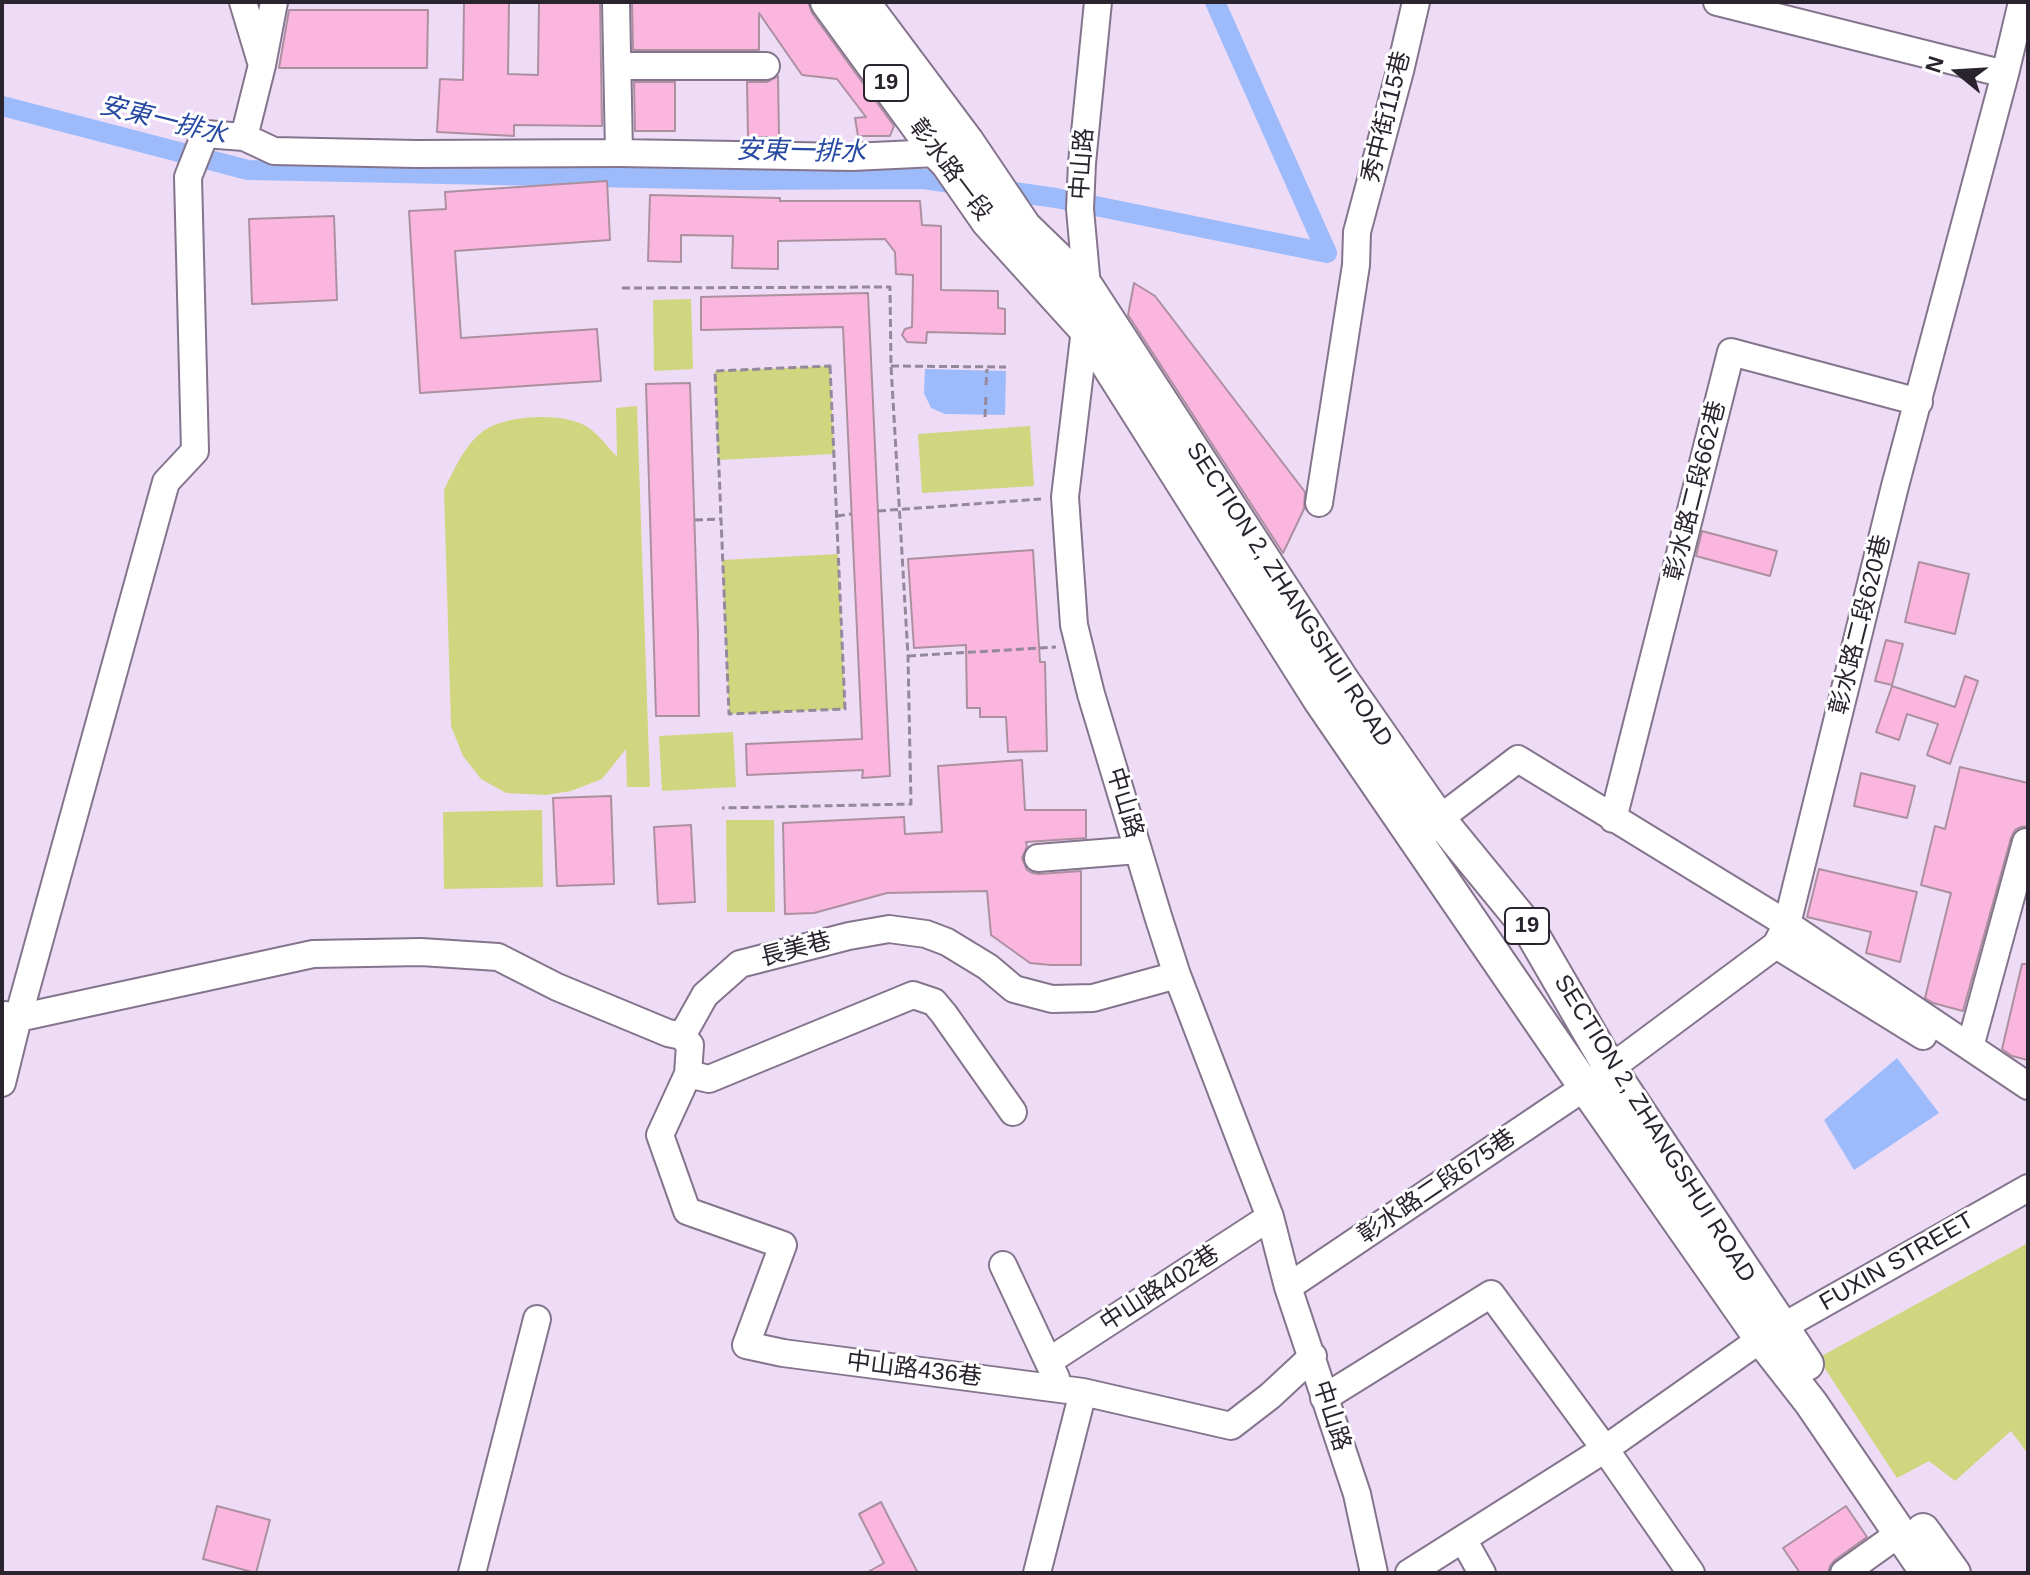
<!DOCTYPE html>
<meta charset="utf-8">
<style>
body{margin:0}
#map{position:relative;width:2030px;height:1575px;overflow:hidden;background:#eedcf7;font-family:Helvetica,sans-serif}
canvas{display:block}
.frame{position:absolute;inset:0;border:4px solid #2a242e;pointer-events:none}
.north{position:absolute;left:1918px;top:32px;width:80px;height:80px;-webkit-text-stroke:6px #fff;paint-order:stroke;rotate:288deg;font-size:22px;font-weight:700;line-height:32px;text-align:center;color:#2a242e}
.north::after{content:'';display:block;margin:auto;width:28px;height:36px;background:#2a242e;clip-path:polygon(50% 0,100% 100%,50% 72%,0 100%)}
</style>
<div id="map">
<canvas width="2030" height="1575"></canvas>
<div class="frame"></div>
<div class="north">N</div>
</div>
<script>
const g = document.querySelector('canvas').getContext('2d');
g.lineJoin = 'round';
function fillPath(path, color) { g.fillStyle = color; g.fill(path, 'evenodd'); }
function strokePath(path, color, width, dash) { g.strokeStyle = color; g.lineWidth = width; g.lineCap = dash ? 'butt' : 'round'; g.setLineDash(dash || []); g.stroke(path); }
function label(font, color, halo, rows, align = 'center') {
  g.font = font + ' Helvetica,"Noto Sans TC",sans-serif'; g.lineWidth = 6; g.setLineDash([]); g.textBaseline = 'middle'; g.strokeStyle = halo; g.fillStyle = color; for (const [text, x, y, turn = 0] of rows) {
    g.save(); g.translate(x, y); g.rotate((+turn || 0) * Math.PI / 180); g.textAlign = isNaN(turn) ? turn : align; if (halo) g.strokeText(text, 0, 0); g.fillText(text, 0, 0); g.restore();
  }
}
const green = new Path2D(`
 M 691,299 L 693,369 L 654,371 L 653,300 Z
 M 830,366 L 834,454 L 718,460 L 715,371 Z
 M 637,406 L 650,787 L 627,787 L 626,749 L 602,779 L 571,791 L 546,795 L 506,793 L 481,779 L 463,756 L 451,726 L 444,490 C 454,470 464,446 482,432 C 504,415 555,413 580,423 C 595,429 606,445 617,457 L 616,408 Z
 M 1030,426 L 1034,486 L 922,493 L 918,434 Z
 M 838,554 L 845,709 L 729,714 L 722,560 Z
 M 733,732 L 736,787 L 662,791 L 659,736 Z
 M 542,810 L 543,887 L 444,889 L 443,812 Z
 M 774,820 L 775,912 L 727,912 L 726,820 Z
 M 2028,1243 L 2028,1454 L 2011,1431 L 1955,1481 L 1929,1461 L 1897,1478 L 1818,1358 Z`);
const water = new Path2D(`
 M 925,369 L 1006,371 L 1005,415 L 945,414 L 931,408 L 924,393 Z
 M 1897,1058 L 1939,1113 L 1854,1170 L 1824,1120 Z`);
const canal = new Path2D(`
 M 2,106 L 248,170 L 741,180 L 923,179 L 1056,198 L 1327,253 L 1215,2`);
const building = new Path2D(`
 M 464,2 L 509,2 L 508,74 L 538,75 L 539,2 L 600,2 L 602,126 L 514,125 L 514,136 L 437,132 L 440,79 L 463,80 Z
 M 632,2 L 808,2 L 812,13 L 894,126 L 890,136 L 858,136 L 855,118 L 866,117 L 837,79 L 802,75 L 759,13 L 759,50 L 633,50 Z
 M 289,10 L 428,10 L 427,68 L 279,68 Z
 M 778,76 L 779,137 L 748,137 L 747,82 L 767,82 Z
 M 634,82 L 675,82 L 675,131 L 635,131 Z
 M 607,181 L 610,240 L 455,251 L 461,338 L 597,329 L 601,381 L 420,393 L 409,211 L 446,209 L 445,192 Z
 M 650,195 L 780,198 L 780,201 L 920,201 L 922,225 L 941,226 L 941,290 L 998,291 L 998,308 L 1005,309 L 1005,334 L 927,332 L 926,343 L 907,342 L 902,335 L 905,329 L 912,327 L 913,275 L 896,274 L 895,252 L 885,239 L 778,241 L 778,269 L 732,268 L 733,236 L 681,235 L 681,262 L 648,261 Z
 M 334,216 L 337,300 L 252,304 L 249,219 Z
 M 1134,283 L 1155,296 L 1305,492 L 1304,509 L 1283,553 L 1128,315 Z
 M 868,293 L 890,776 L 862,778 L 863,770 L 747,775 L 746,744 L 862,739 L 843,327 L 701,330 L 701,297 Z
 M 690,383 L 698,634 L 699,716 L 656,716 L 646,384 Z
 M 1702,531 L 1777,551 L 1770,576 L 1696,556 Z
 M 1033,550 L 1040,662 L 1045,662 L 1047,751 L 1008,752 L 1006,717 L 980,717 L 980,708 L 967,708 L 966,645 L 914,648 L 908,559 Z
 M 1919,562 L 1969,574 L 1955,634 L 1905,622 Z
 M 1886,640 L 1903,644 L 1892,685 L 1875,681 Z
 M 1965,676 L 1978,681 L 1950,764 L 1927,755 L 1938,724 L 1907,714 L 1899,740 L 1876,732 L 1892,686 L 1955,707 Z
 M 1022,760 L 1025,810 L 1086,810 L 1086,838 L 1026,842 L 1027,847 L 1022,858 L 1027,870 L 1032,873 L 1039,874 L 1081,871 L 1081,965 L 1051,965 L 1030,963 L 991,935 L 987,891 L 887,893 L 814,913 L 785,914 L 783,823 L 904,817 L 905,834 L 942,832 L 938,766 Z
 M 1960,767 L 2028,783 L 2028,826 L 2021,827 L 2015,830 L 2011,838 L 1963,1011 L 1933,1003 L 1925,998 L 1951,893 L 1921,885 L 1935,826 L 1945,829 Z
 M 1861,773 L 1915,786 L 1907,818 L 1854,806 Z
 M 611,796 L 614,884 L 557,886 L 553,798 Z
 M 691,825 L 695,902 L 658,904 L 654,827 Z
 M 1819,869 L 1917,892 L 1900,962 L 1866,953 L 1871,932 L 1807,917 Z
 M 2022,964 L 2028,964 L 2028,1060 L 2012,1056 L 2002,1049 Z
 M 881,1502 L 888,1516 L 918,1573 L 866,1573 L 884,1563 L 859,1514 Z
 M 217,1506 L 270,1520 L 256,1573 L 203,1559 Z
 M 1846,1506 L 1867,1537 L 1835,1560 L 1830,1566 L 1828,1573 L 1800,1573 L 1783,1548 Z`);
const path = new Path2D(`
 M 622,288 L 890,287 L 891,366 L 908,656 L 911,804 L 722,808
 M 830,366 L 845,709 L 729,714 L 715,371 Z
 M 891,366 L 1006,367
 M 986,385 L 987,369
 M 985,417 L 986,396
 M 878,511 L 1041,499
 M 837,516 L 851,514
 M 695,520 L 721,519
 M 908,656 L 1056,647`);
const minor = new Path2D(`
 M 243,2 L 261,62
 M 616,2 L 619,153
 M 1098,2 L 1082,163 L 1080,209 L 1087,287 L 1085,329 L 1065,497 L 1074,625 L 1091,694 L 1158,916 L 1177,975 L 1270,1217 L 1288,1287 L 1357,1494 L 1374,1573
 M 1717,2 L 2005,74
 M 618,66 L 766,66
 M 244,137 L 274,151 L 416,154 L 619,153 L 852,157 L 937,153
 M 1319,503 L 1356,265 L 1357,232 L 1400,71 L 1416,2
 M 1613,819 L 1731,352 L 1919,402
 M 1425,833 L 1439,819 L 1518,759 L 1787,924 L 2028,1086
 M 1038,858 L 1138,850
 M 1776,945 L 1923,1036
 M 1177,975 L 1093,998 L 1052,999 L 1014,989 L 988,967 L 947,942 L 926,934 L 889,929 L 849,936 L 740,964 L 705,995 L 682,1036 L 690,1045 L 688,1074 L 660,1135 L 687,1211 L 783,1245 L 746,1345 L 783,1353 L 1083,1392 L 1231,1426 L 1270,1396 L 1313,1356
 M 5,1015 L 18,1018 L 313,954 L 421,952 L 498,957 L 557,987 L 668,1033 L 682,1036
 M 1970,1047 L 2026,842
 M 688,1074 L 709,1079 L 913,995 L 934,1002 L 944,1014 L 1013,1112
 M 2,1083 L 18,1018 L 166,482 L 195,451 L 188,177 L 205,134 L 244,137 L 262,65 L 274,2
 M 1003,1265 L 1056,1378
 M 1288,1287 L 1585,1087 L 1776,945 L 1787,924 L 1895,486 L 2005,74 L 2022,2
 M 1049,1361 L 1270,1217
 M 1324,1398 L 1491,1294 L 1605,1449 L 1691,1573
 M 1463,1539 L 1482,1573
 M 472,1573 L 537,1319
 M 1037,1573 L 1083,1392
 M 1409,1573 L 1605,1449 L 1761,1339 L 2028,1188
 M 1844,1573 L 1900,1533`);
const major = new Path2D(`
 M 827,2 L 937,153 L 947,163 L 988,222 L 1085,329 L 1319,699 L 1585,1087 L 1761,1339 L 1811,1403 L 1927,1573
 M 863,2 L 967,141 L 1025,227 L 1087,287 L 1343,681 L 1439,819 L 1530,930 L 1610,1068 L 1807,1364
 M 1923,1530 L 1954,1573`);
const shields = [
 [886,83,44],
 [1527,926,44]
];
const shieldNames = [
 ["19",886,83],
 ["19",1527,926]
];
const streetNames = [
 ["秀中街115巷",1387,117,-76],
 ["中山路",1083,164,-86],
 ["彰水路一段",950,170,53],
 ["彰水路二段662巷",1696,491,-76],
 ["SECTION 2, ZHANGSHUI ROAD",1289,595,57],
 ["彰水路二段620巷",1861,625,-76],
 ["中山路",1124,803,73],
 ["長美巷",796,950,-15],
 ["SECTION 2, ZHANGSHUI ROAD",1654,1129,58],
 ["彰水路二段675巷",1437,1187,-34],
 ["FUXIN STREET",1897,1262,-30],
 ["中山路402巷",1160,1289,-33],
 ["中山路436巷",914,1370,7],
 ["中山路",1331,1416,72]
];
const waterNames = [
 ["安東一排水",163,121,14],
 ["安東一排水",801,152,1]
];
fillPath(green, '#d0d67f');
fillPath(water, '#9dbbfa');
strokePath(canal, '#9dbbfa', 20);
fillPath(building, '#fbb6df');
strokePath(building, '#ac90a0', 2);
strokePath(minor, '#84748c', 30);
strokePath(major, '#84748c', 36);
strokePath(path, '#94889b', 3, [8, 4]);
strokePath(minor, '#fff', 26);
strokePath(major, '#fff', 32);
for (const [x, y, w] of shields) { const box = new Path2D(); box.roundRect(x - w / 2, y - 18, w, 36, 6); g.fillStyle = '#fff'; g.fill(box); strokePath(box, '#2a242e', 2); }
label('bold 22px', '#2a242e', null, shieldNames);
label('24px', '#2a242e', '#fff', streetNames);
label('italic 26px', '#2749a2', '#fff', waterNames);
</script>
